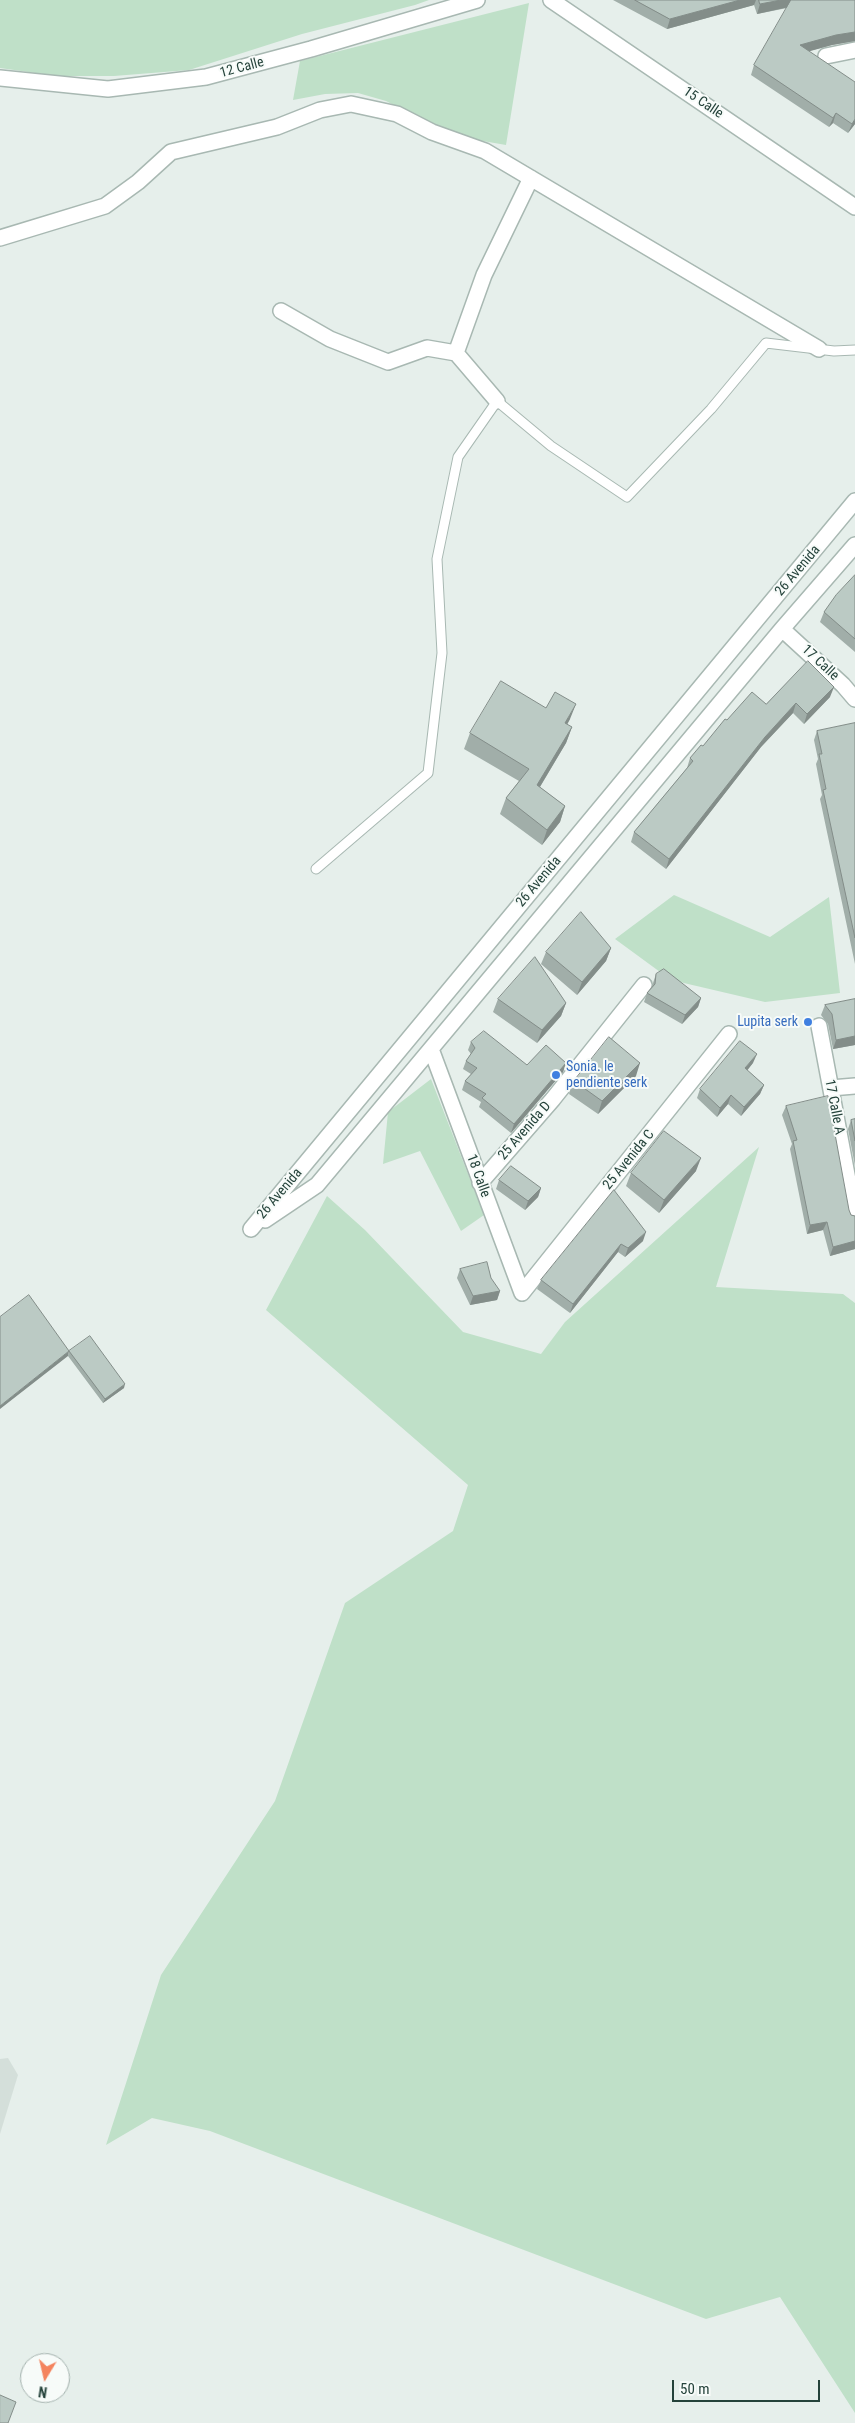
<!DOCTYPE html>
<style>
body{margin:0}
#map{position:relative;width:855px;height:2423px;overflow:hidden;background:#e6efeb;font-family:"Roboto Condensed",sans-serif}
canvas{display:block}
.north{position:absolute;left:20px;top:2353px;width:50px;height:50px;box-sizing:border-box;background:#f7fbf9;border:1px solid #a3b1ad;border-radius:50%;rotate:189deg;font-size:14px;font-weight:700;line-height:20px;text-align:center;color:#24423a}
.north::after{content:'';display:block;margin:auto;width:18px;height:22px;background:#f4845f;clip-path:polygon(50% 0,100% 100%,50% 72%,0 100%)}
.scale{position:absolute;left:672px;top:2380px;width:148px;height:22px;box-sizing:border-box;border:2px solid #24423a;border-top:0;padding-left:6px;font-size:15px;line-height:18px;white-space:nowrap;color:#24423a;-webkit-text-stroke:4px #f7fbf9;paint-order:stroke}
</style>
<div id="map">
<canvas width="855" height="2423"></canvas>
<div class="north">N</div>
<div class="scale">50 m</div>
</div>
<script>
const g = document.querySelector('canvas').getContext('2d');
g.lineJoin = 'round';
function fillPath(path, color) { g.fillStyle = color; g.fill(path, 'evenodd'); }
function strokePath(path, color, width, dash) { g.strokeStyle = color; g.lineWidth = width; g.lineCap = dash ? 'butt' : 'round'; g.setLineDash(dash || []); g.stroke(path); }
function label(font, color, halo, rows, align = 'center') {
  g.font = font + ' "Roboto Condensed",sans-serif'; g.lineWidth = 4; g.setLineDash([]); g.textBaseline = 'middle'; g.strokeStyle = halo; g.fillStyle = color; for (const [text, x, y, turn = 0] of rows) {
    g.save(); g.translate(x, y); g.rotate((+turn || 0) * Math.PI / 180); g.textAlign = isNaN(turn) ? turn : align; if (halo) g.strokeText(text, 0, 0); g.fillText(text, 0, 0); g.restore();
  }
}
const built = new Path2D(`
 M 8,2058 L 18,2075 L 0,2134 L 0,2059 Z`);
const green = new Path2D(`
 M 0,0 L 429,0 L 415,5 L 302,34 L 189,70 L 114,76 L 57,76 L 0,68 Z
 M 529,3 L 506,145 L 454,136 L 386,101 L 358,93 L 325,94 L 293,100 L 300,61 Z
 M 674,895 L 770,937 L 829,897 L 840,993 L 765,1002 L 671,980 L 615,939 Z
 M 431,1079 L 484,1215 L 461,1231 L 420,1151 L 383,1164 L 388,1112 Z
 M 759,1147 L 716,1287 L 843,1294 L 855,1303 L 855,2413 L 780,2297 L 706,2319 L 210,2131 L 152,2118 L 106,2145 L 161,1975 L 275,1801 L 345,1603 L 453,1531 L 468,1485 L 266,1310 L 327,1196 L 365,1230 L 463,1332 L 541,1354 L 565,1322 Z`);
const service = new Path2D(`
 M 316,869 L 428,773 L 442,653 L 437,559 L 458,457 L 497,401 L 551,446 L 627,497 L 711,409 L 766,343 L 834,351 L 855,350`);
const minor = new Path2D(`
 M 551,0 L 855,207
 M 826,56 L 855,50
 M 0,238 L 105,206 L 138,182 L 171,152 L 277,127 L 320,110 L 351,104 L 397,114 L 432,132 L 485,151 L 819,349
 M 281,311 L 330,339 L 388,362 L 427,348 L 456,353 L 484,275 L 531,178
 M 456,353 L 497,401
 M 782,629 L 843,685 L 855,699
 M 819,1026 L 855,1217
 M 431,1049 L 522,1293 L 729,1034
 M 831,1088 L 855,1086
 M 480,1183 L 553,1099 L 644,985
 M 265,1220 L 317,1185 L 782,629 L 855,545
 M 251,1229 L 855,501`);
const tertiary = new Path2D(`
 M 0,78 L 108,89 L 206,77 L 311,49 L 477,0`);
const wall = new Path2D(`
 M 613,0 L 855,0 L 855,41 L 832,45 L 809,51 L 855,124 L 848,133 L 833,123 L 829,127 L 751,75 L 754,65 L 787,8 L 757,14 L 754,5 L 667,29 Z
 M 855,575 L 855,652 L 820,622 L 824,612 Z
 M 830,697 L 804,724 L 793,713 L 761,747 L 666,869 L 631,842 L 634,832 L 687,768 L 690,758 L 703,746 L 727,720 L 766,704 Z
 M 546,708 L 570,719 L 567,725 L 572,727 L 566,743 L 540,787 L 565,806 L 560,822 L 542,845 L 500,814 L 506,798 L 519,781 L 464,749 L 470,733 Z
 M 855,723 L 855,964 L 820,799 L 822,795 L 816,764 L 818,759 L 814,740 L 817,731 Z
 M 611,948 L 606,961 L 577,995 L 541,964 L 546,952 Z
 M 656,974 L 701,998 L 698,1007 L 682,1024 L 644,1002 L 647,993 L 652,986 Z
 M 498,999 L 566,1003 L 561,1016 L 537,1043 L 493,1012 Z
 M 855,999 L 855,1045 L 833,1049 L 828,1024 L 821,1015 L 825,1005 Z
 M 471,1042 L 527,1065 L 566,1063 L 563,1072 L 511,1133 L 479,1107 L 481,1102 L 462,1090 L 465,1081 L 471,1074 L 463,1069 L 466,1061 L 471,1054 L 468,1050 Z
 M 753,1063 L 747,1070 L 764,1085 L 760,1094 L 741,1116 L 728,1104 L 717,1117 L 697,1098 L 700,1089 Z
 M 636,1076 L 598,1114 L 569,1094 L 574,1081 Z
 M 786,1106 L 851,1215 L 855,1216 L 855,1249 L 830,1256 L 823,1230 L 807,1234 L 790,1149 L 792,1144 L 782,1115 Z
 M 855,1119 L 855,1166 L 848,1129 L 851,1120 Z
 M 696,1171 L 659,1213 L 626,1186 L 631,1173 Z
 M 499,1180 L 541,1188 L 538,1197 L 525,1210 L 496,1189 Z
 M 614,1190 L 643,1241 L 625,1257 L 618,1252 L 570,1313 L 537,1289 L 541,1280 Z
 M 460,1269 L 500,1291 L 497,1300 L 470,1305 L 457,1278 Z
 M 69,1351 L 124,1388 L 103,1403 L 68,1356 Z`);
const shadedWall = new Path2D(`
 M 740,0 L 756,0 L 754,5 L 667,29 L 670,19 Z
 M 781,0 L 792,0 L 789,7 L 757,14 L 760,4 Z
 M 855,32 L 855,41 L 832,45 L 796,55 L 800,45 L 836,35 Z
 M 836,113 L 833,123 L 829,127 L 833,118 Z
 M 855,119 L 855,124 L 848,133 L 852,124 Z
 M 834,687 L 830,697 L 804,724 L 807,714 Z
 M 796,703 L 793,713 L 761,747 L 666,869 L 669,859 L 765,737 Z
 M 576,704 L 570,719 L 559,738 L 565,723 Z
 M 572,727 L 566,743 L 532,800 L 537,785 Z
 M 565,806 L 560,822 L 542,845 L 547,830 Z
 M 611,948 L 606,961 L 577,995 L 582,982 Z
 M 701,998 L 698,1007 L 682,1024 L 685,1015 Z
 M 566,1003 L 561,1016 L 537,1043 L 542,1030 Z
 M 855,1036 L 855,1045 L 833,1049 L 836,1040 Z
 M 757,1054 L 753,1063 L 742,1077 L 745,1068 Z
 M 566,1063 L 563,1072 L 511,1133 L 514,1124 Z
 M 640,1063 L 636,1076 L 598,1114 L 602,1101 Z
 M 764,1085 L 760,1094 L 741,1116 L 744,1107 Z
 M 731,1095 L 728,1104 L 717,1117 L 720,1108 Z
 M 701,1158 L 696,1171 L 659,1213 L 664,1200 Z
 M 541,1188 L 538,1197 L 525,1210 L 528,1201 Z
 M 827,1222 L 823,1230 L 807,1234 L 810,1225 Z
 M 646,1232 L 643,1241 L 625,1257 L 628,1248 Z
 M 855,1241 L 855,1249 L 830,1256 L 833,1247 Z
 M 621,1244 L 618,1252 L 570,1313 L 573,1304 Z
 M 500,1291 L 497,1300 L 470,1305 L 473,1296 Z
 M 69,1351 L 68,1356 L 0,1409 L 0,1406 Z
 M 125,1384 L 124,1388 L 103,1403 L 105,1399 Z`);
const building = new Path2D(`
 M 635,0 L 740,0 L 670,19 Z
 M 759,0 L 781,0 L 760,4 Z
 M 791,0 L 855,0 L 855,32 L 836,35 L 800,45 L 855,82 L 855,119 L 852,124 L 836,113 L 833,118 L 754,65 Z
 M 855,575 L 855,639 L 824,612 L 836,595 Z
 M 808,661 L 834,687 L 807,714 L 796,703 L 765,737 L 669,859 L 634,832 L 693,761 L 690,758 L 701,745 L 703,746 L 725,719 L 727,720 L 752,692 L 766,704 Z
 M 501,681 L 546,708 L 555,692 L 576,704 L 565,723 L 572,727 L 537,785 L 565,806 L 547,830 L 506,798 L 529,769 L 470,733 Z
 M 855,723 L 855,938 L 823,790 L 826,789 L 819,754 L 822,754 L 817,731 Z
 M 581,912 L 611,948 L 582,982 L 546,952 Z
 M 535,957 L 566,1003 L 542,1030 L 498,999 Z
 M 664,969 L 701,998 L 685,1015 L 647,993 L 655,984 L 656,974 Z
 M 855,999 L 855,1036 L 836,1040 L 832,1014 L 825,1005 Z
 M 484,1031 L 527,1065 L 546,1045 L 566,1063 L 514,1124 L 482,1098 L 486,1094 L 465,1081 L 477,1068 L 466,1061 L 475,1048 L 471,1042 Z
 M 609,1037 L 640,1063 L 602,1101 L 574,1081 Z
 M 740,1041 L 757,1054 L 745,1068 L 764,1085 L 744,1107 L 731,1095 L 720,1108 L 700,1089 Z
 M 828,1096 L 849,1210 L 851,1215 L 855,1216 L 855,1241 L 833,1247 L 827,1222 L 810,1225 L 793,1141 L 797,1140 L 786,1106 Z
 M 855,1119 L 855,1141 L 851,1120 Z
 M 664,1131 L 701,1158 L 664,1200 L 631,1173 Z
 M 511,1166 L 541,1188 L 528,1201 L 499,1180 Z
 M 614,1190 L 646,1232 L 628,1248 L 621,1244 L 573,1304 L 541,1280 Z
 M 487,1262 L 491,1278 L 500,1291 L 473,1296 L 460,1269 Z
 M 29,1295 L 69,1351 L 0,1406 L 0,1317 Z
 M 90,1336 L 125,1384 L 105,1399 L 69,1351 Z
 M 0,2395 L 16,2402 L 8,2423 L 0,2423 Z`);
const markers = [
 [808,1022,5,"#3f7fe0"],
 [556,1075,5,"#3f7fe0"]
];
const streetNames = [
 ["12 Calle",242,68,-15],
 ["15 Calle",703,103,34],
 ["26 Avenida",798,571,-50],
 ["17 Calle",820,663,43],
 ["26 Avenida",539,882,-50],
 ["17 Calle A",834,1107,79],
 ["25 Avenida D",525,1131,-49],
 ["25 Avenida C",629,1160,-51],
 ["18 Calle",478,1176,70],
 ["26 Avenida",280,1194,-50]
];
const shopNames = [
 ["Lupita serk",798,1022],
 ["Sonia. le",566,1067,"left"],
 ["pendiente serk",566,1083,"left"]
];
fillPath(built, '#d4dfda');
fillPath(green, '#bfe0c8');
strokePath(service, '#a8b8b2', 11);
strokePath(minor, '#a8b8b2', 18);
strokePath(tertiary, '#a8b8b2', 18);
strokePath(service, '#fff', 9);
strokePath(minor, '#fff', 15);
strokePath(tertiary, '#fff', 15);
fillPath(wall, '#a1aea9');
fillPath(shadedWall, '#838d89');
fillPath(building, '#bbcac4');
strokePath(building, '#838d89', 1);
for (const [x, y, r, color] of markers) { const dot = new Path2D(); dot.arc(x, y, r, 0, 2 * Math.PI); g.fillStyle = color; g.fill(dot); strokePath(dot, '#f7fbf9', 2); }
label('14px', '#24423a', '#f7fbf9', streetNames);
label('14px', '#366cbe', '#f7fbf9', shopNames, 'right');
</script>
